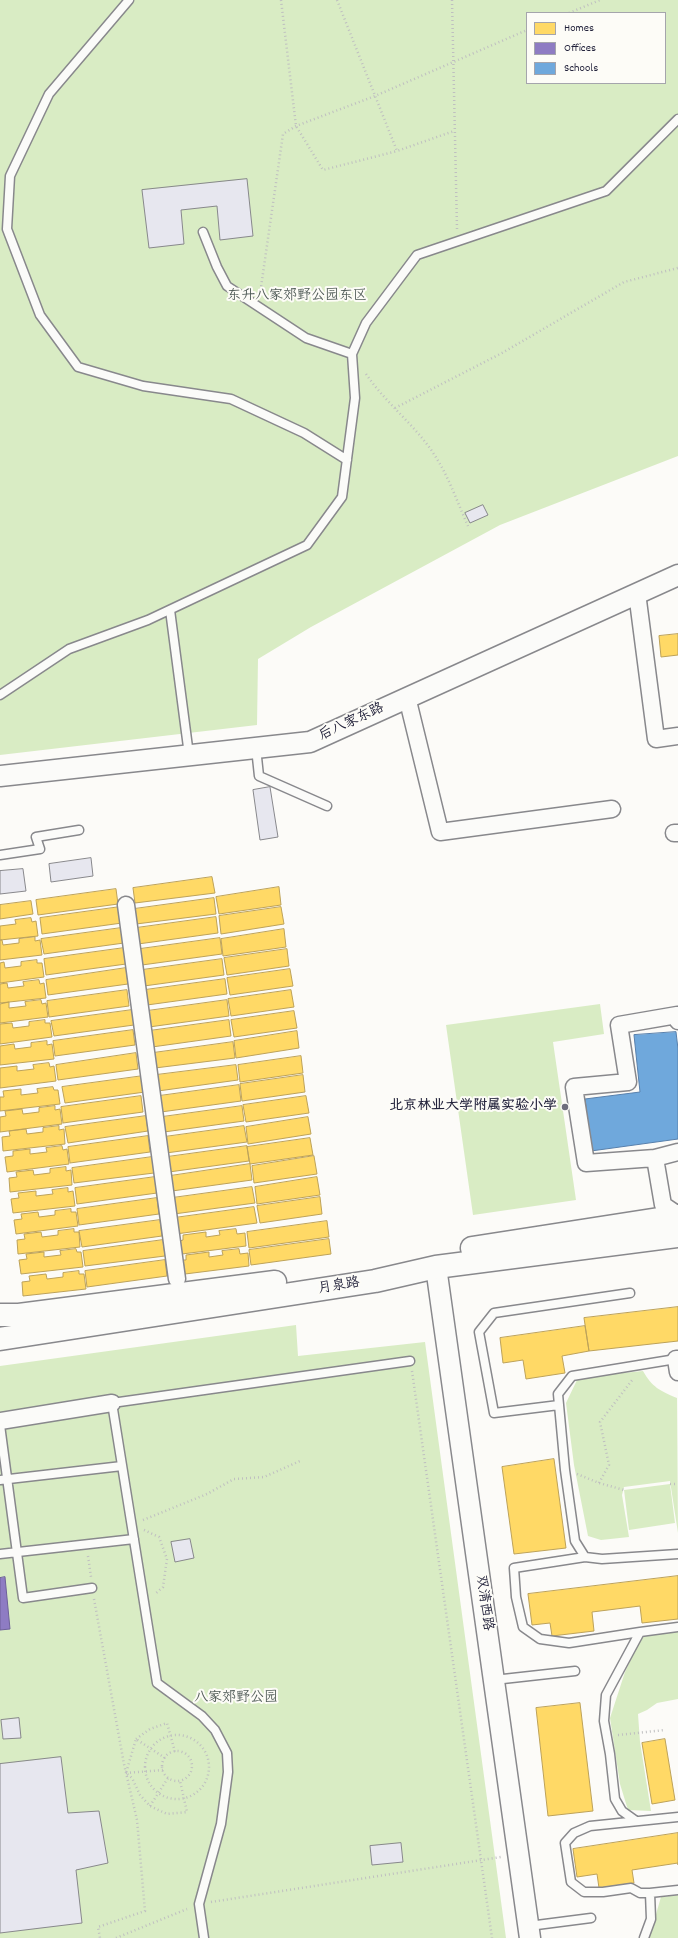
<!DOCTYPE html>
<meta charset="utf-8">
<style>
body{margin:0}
#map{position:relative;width:678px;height:1938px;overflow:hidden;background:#fcfbf8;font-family:Dekko,sans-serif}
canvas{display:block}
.legend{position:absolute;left:526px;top:12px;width:140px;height:72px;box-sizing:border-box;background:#fdfcf7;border:1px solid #a5a5ac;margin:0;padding:5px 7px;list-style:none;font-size:12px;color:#22223b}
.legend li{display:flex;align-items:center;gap:8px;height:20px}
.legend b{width:20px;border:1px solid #a5a5ac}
</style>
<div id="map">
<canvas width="678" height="1938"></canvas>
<ul class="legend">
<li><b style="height:11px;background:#ffd966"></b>Homes</li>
<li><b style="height:11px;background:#8e7cc3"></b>Offices</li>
<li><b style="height:11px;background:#6fa8dc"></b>Schools</li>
</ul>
</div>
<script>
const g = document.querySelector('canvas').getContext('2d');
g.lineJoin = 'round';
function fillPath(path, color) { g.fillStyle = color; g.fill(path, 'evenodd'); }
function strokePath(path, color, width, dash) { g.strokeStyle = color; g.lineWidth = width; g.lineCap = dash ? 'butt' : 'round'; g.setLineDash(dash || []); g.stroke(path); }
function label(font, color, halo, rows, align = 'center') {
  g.font = font + ' Dekko,"LXGW WenKai TC",sans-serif'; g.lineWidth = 4; g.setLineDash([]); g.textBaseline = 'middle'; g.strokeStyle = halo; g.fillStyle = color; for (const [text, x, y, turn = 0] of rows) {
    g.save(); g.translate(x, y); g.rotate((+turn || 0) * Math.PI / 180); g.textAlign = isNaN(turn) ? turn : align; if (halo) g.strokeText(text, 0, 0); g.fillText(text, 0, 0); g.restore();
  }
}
const green = new Path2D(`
 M 0,0 L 678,0 L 678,456 L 500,525 L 311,627 L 258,659 L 257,725 L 0,755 ZM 527,13 L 665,13 L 665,83 L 527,83 Z
 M 600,1004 L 604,1034 L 553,1042 L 576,1200 L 473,1215 L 446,1025 Z
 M 296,1325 L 298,1356 L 425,1342 L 506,1938 L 0,1938 L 0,1366 Z
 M 643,1371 C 652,1387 660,1391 677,1398 L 678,1533 L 670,1481 L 624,1487 L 622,1495 L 629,1537 L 601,1540 L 588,1536 L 574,1465 L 566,1403 L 577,1380 L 603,1375 Z
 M 670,1484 L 675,1523 L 629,1530 L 624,1490 Z
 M 678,1630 L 678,1699 L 657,1703 L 647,1710 L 638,1714 L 640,1742 L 651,1811 L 628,1810 L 620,1784 L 610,1718 L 625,1672 L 642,1635 Z
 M 678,1895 L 678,1938 L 649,1938 L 661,1897 Z`);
const homes = new Path2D(`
 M 678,634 L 678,655 L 661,657 L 659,636 Z
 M 212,877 L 215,893 L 135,903 L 133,888 Z
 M 279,887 L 281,905 L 219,914 L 216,897 Z
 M 116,889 L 118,904 L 38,915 L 36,900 Z
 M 214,898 L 216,914 L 136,924 L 134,909 Z
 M 31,901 L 33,914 L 0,919 L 0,905 Z
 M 120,907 L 122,923 L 42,934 L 40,918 Z
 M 281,907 L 284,924 L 221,934 L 219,916 Z
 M 216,917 L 218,933 L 138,944 L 136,928 Z
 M 31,918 L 32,922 L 36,921 L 38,936 L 0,940 L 0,926 L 16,924 L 15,920 Z
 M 121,928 L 124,943 L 44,954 L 41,939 Z
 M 284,929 L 286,947 L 223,956 L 221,939 Z
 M 35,937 L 35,941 L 40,940 L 42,955 L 0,960 L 0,940 L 2,940 L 3,945 L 19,943 L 19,939 Z
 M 220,938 L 222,954 L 142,965 L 140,949 Z
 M 124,948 L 126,964 L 46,975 L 44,959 Z
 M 287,949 L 289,966 L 227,975 L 224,958 Z
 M 222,959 L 224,975 L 144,986 L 142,970 Z
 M 37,960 L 37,963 L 42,963 L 44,977 L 0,983 L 0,963 L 4,962 L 5,968 L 21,966 L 21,962 Z
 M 126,968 L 128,984 L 48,995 L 46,980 Z
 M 290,969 L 293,986 L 230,995 L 227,978 Z
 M 225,979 L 227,994 L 147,1005 L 145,990 Z
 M 39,980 L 40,984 L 44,983 L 46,998 L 0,1003 L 0,984 L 7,983 L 8,988 L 24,986 L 23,982 Z
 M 127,990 L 129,1006 L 49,1017 L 47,1001 Z
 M 291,990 L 294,1007 L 231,1016 L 228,999 Z
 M 41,1000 L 42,1004 L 46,1003 L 48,1017 L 0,1023 L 0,1004 L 9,1002 L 9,1008 L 26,1006 L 25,1002 Z
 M 227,1000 L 229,1016 L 149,1027 L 147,1011 Z
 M 132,1010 L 134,1025 L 54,1036 L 51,1021 Z
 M 294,1011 L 297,1028 L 234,1037 L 231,1020 Z
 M 45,1020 L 45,1023 L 50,1023 L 52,1037 L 0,1044 L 0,1024 L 12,1023 L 13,1028 L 29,1026 L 29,1022 Z
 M 229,1020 L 231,1036 L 152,1047 L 149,1031 Z
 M 133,1030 L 135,1045 L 55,1056 L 53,1041 Z
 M 297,1031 L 299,1048 L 236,1058 L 234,1041 Z
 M 47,1041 L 47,1045 L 52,1044 L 54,1059 L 0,1065 L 0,1046 L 14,1044 L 15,1049 L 31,1047 L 31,1043 Z
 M 233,1042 L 235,1058 L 155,1068 L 153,1053 Z
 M 136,1053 L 138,1069 L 58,1080 L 56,1065 Z
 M 301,1056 L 303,1073 L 240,1082 L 238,1065 Z
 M 49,1063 L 50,1067 L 54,1066 L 56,1081 L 0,1088 L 0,1068 L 17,1066 L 17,1071 L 34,1069 L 33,1065 Z
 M 236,1065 L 238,1080 L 158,1091 L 156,1075 Z
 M 303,1075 L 305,1092 L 242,1101 L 240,1084 Z
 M 143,1076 L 145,1092 L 65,1103 L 62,1087 Z
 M 239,1085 L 241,1101 L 161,1112 L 159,1096 Z
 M 53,1087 L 54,1090 L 58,1090 L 60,1104 L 0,1111 L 0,1097 L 4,1097 L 3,1091 L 21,1089 L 21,1095 L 38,1093 L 37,1089 Z
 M 141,1096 L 143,1112 L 63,1123 L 61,1107 Z
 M 306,1096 L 309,1113 L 246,1122 L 243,1105 Z
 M 55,1106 L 55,1110 L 60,1109 L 62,1124 L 0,1132 L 0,1117 L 6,1116 L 5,1111 L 22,1109 L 23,1114 L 39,1112 L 39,1108 Z
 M 242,1106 L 244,1121 L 164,1132 L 162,1117 Z
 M 146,1116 L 148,1131 L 68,1143 L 65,1127 Z
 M 308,1117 L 311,1134 L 248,1144 L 246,1127 Z
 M 59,1126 L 59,1130 L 64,1129 L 65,1144 L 3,1151 L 2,1137 L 10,1136 L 9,1131 L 26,1129 L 27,1134 L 43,1132 L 43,1128 Z
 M 244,1126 L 247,1142 L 166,1153 L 164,1137 Z
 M 148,1136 L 150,1152 L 70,1163 L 68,1147 Z
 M 310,1138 L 313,1155 L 250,1164 L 247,1147 Z
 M 62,1146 L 63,1150 L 67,1149 L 69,1164 L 7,1172 L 5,1157 L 13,1156 L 13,1151 L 30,1149 L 30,1154 L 47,1152 L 46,1148 Z
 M 247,1146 L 249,1161 L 169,1172 L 167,1157 Z
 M 314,1156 L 317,1174 L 254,1183 L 252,1166 Z
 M 152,1157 L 154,1173 L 74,1183 L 72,1168 Z
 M 250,1164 L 252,1180 L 172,1191 L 170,1176 Z
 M 66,1167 L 66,1171 L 71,1170 L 72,1185 L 10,1192 L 9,1178 L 17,1177 L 16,1172 L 33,1170 L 34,1175 L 50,1173 L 50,1169 Z
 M 155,1177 L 157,1193 L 77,1204 L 75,1188 Z
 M 317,1177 L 320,1195 L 257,1204 L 255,1187 Z
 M 252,1187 L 255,1203 L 174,1214 L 172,1198 Z
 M 68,1188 L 68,1192 L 73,1191 L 75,1206 L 13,1213 L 11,1199 L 19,1198 L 18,1193 L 36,1191 L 36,1196 L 53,1194 L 52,1190 Z
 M 320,1197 L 322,1214 L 260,1223 L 257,1206 Z
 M 157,1198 L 159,1214 L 79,1225 L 77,1209 Z
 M 254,1207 L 257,1223 L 176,1234 L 174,1218 Z
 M 71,1209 L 71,1212 L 76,1212 L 78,1226 L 16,1234 L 14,1220 L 22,1219 L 21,1214 L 38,1212 L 39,1217 L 55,1215 L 55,1211 Z
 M 160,1220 L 162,1236 L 82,1247 L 79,1231 Z
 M 327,1221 L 329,1237 L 249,1248 L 247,1232 Z
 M 74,1229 L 74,1232 L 79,1232 L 80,1247 L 18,1254 L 17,1240 L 25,1239 L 24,1234 L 41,1232 L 42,1237 L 58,1235 L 58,1231 Z
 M 236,1229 L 237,1234 L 245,1233 L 246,1246 L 182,1254 L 180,1241 L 183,1240 L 183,1235 L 206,1232 L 206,1237 L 220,1235 L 219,1231 Z
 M 329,1239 L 331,1254 L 251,1265 L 249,1250 Z
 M 163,1240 L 165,1256 L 85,1266 L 83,1251 Z
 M 76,1249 L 77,1252 L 81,1252 L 83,1267 L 21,1274 L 19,1260 L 27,1259 L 26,1254 L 44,1252 L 44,1257 L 61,1255 L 60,1251 Z
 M 239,1249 L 240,1254 L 248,1253 L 249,1266 L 185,1274 L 183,1260 L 186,1260 L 186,1255 L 209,1252 L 209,1257 L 223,1255 L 222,1251 Z
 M 165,1260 L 167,1276 L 87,1287 L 85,1271 Z
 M 79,1271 L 79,1274 L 84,1274 L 86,1289 L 23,1296 L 22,1282 L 30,1281 L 29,1276 L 46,1274 L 47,1279 L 63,1277 L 63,1273 Z
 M 678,1307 L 678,1341 L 589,1351 L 584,1318 Z
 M 585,1326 L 589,1351 L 562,1356 L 565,1373 L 526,1379 L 523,1360 L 503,1363 L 500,1338 Z
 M 554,1459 L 566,1548 L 514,1554 L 502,1467 Z
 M 678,1576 L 678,1619 L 642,1623 L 640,1606 L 592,1612 L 594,1631 L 552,1636 L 550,1623 L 532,1625 L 528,1594 Z
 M 580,1703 L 593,1811 L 548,1816 L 536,1708 Z
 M 665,1739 L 675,1800 L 652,1804 L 642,1743 Z
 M 678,1833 L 678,1865 L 678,1863 L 632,1870 L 634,1883 L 599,1888 L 597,1874 L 577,1877 L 573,1849 Z`);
const offices = new Path2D(`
 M 5,1577 L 10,1629 L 0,1630 L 0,1578 Z`);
const schools = new Path2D(`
 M 676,1032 L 678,1049 L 678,1139 L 591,1151 L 585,1099 L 640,1092 L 634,1035 Z`);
const building = new Path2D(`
 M 247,179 L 253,236 L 220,240 L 217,206 L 181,210 L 184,244 L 149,248 L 142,190 Z
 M 483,505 L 488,515 L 470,523 L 465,513 Z
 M 270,787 L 278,837 L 260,840 L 253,790 Z
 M 91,858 L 93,876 L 51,882 L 49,864 Z
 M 23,869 L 26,891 L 0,894 L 0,871 Z
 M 190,1539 L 194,1558 L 175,1562 L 171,1542 Z
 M 19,1718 L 21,1738 L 3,1739 L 1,1720 Z
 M 61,1757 L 68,1813 L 99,1811 L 108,1863 L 76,1870 L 82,1923 L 0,1933 L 0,1764 Z
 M 401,1843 L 403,1862 L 372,1865 L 370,1846 Z`);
const path = new Path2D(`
 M 281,0 L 296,126 L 323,170 L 397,151
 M 337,0 L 397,151 L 454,131
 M 452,0 L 457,229
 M 569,13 L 600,0
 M 260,294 L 283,134 L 296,126 L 375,96 L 527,30
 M 366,374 C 387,405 418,427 437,459 C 450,480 458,504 468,526
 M 395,408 L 502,353 L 624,282 L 678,268
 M 412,1371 L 492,1938
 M 577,1474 L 599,1483 L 624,1490
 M 599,1483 L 609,1465 L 600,1422 L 633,1379
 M 670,1484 L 678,1484
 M 143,1520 L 207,1494 L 234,1479 L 264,1477 L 300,1461
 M 144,1530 L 159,1537 L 167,1559 L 163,1587 L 155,1594
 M 88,1556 L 91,1577
 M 94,1599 L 124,1764 L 137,1820 L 145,1911 L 98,1927 L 100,1938
 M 618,1735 L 665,1730
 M145 1767a32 32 0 1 1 64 0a32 32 0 1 1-64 0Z
 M 136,1739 L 150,1729 L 167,1723 L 175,1752
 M162 1766a15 15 0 1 1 30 0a15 15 0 1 1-30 0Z
 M 165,1758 L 136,1739 L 126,1773 L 132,1778 L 140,1795 L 150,1806 L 167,1814 L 187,1812 L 180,1781
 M 126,1773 L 163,1770
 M 150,1806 L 168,1778
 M 211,1902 L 501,1857
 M 116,1938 L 187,1909`);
const service = new Path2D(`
 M 129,0 L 49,94 L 10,176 L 7,229 L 40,315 L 78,367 L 143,386 L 231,399 L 304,433 L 347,460
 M 203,232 L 217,267 L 227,286 L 306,338 L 352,354
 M 170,610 L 189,755
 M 0,695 L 69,649 L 148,620 L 307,545 L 342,497 L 355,398 L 352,354 L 366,323 L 417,255 L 606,191 L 678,119
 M 256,748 L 259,776 L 327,806
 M 0,855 L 40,849 L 36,837 L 79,830
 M 676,1359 L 572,1376 L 558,1394 L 565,1470 L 575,1541 L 585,1557 L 602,1559 L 678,1554
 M 559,1405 L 494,1413 L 479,1332 L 494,1313 L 630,1293
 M 0,1425 L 23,1598 L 92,1588
 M 0,1480 L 122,1466
 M 0,1554 L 134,1539
 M 585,1557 L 514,1568 L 516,1597 L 523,1627 L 540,1639 L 569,1643 L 640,1632
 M 494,1680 L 575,1671
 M 636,1821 L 622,1811 L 615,1799 L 610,1754 L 604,1721 L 606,1695 L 640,1632 L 678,1627
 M 650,1893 L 640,1893 L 631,1888 L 603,1892 L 584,1892 L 571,1882 L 565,1843 L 574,1833 L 590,1826 L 678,1817
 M 529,1926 L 591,1918
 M 204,1938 L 199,1904 L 221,1824 L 228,1772 L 227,1753 L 215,1730 L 202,1716 L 157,1683 L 112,1403 L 410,1361
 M 644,1938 L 651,1919 L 650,1893 L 678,1890`);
const minor = new Path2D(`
 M 637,593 L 656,739 L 678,736
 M 407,697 L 440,832 L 612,809
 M 674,833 L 678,833
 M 126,905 L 177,1279
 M 678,1021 L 677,1015 L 619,1025 L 628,1082 L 574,1087 L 586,1163 L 655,1158 L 663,1205 L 678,1215
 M 655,1158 L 678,1152
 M 678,1359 L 676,1359 L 678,1372
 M 0,1421 L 112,1403`);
const tertiary = new Path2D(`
 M 0,776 L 310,742 L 678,575
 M 436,1267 L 530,1938`);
const secondary = new Path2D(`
 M 472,1248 L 678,1216
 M 0,1315 L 19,1315 L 275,1282
 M 0,1339 L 375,1281 L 436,1267 L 678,1236`);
const markers = [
 [565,1107,4,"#6e6e7d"]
];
const parkNames = [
 ["东升八家郊野公园东区",297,297],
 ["八家郊野公园",236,1699]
];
const streetNames = [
 ["后八家东路",352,723,-25],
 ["月泉路",339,1287,-9],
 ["双清西路",483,1603,82]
];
const poiNames = [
 ["北京林业大学附属实验小学",557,1107]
];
fillPath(green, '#d9ecc4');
fillPath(homes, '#ffd966');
strokePath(homes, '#bda259', 1);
fillPath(offices, '#8e7cc3');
strokePath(offices, '#6e619a', 1);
fillPath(schools, '#6fa8dc');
strokePath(schools, '#5880ac', 1);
fillPath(building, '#e7e7ef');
strokePath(building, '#88888c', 1);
strokePath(service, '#88888c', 11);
strokePath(minor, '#88888c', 19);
strokePath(tertiary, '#88888c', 23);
strokePath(secondary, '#88888c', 25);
strokePath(path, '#bfbfc0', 2.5, [1, 3]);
strokePath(service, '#fbfbf9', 8);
strokePath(minor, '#fbfbf9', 16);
strokePath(tertiary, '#fbfbf9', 20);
strokePath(secondary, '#fbfbf9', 22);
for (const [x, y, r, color] of markers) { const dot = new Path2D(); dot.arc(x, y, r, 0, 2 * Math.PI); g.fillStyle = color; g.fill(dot); strokePath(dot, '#fdfcf7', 1.5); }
label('14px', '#505b57', '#fdfcf7', parkNames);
label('14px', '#22223b', '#fdfcf7', streetNames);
label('bold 14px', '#22223b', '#fdfcf7', poiNames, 'right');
</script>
